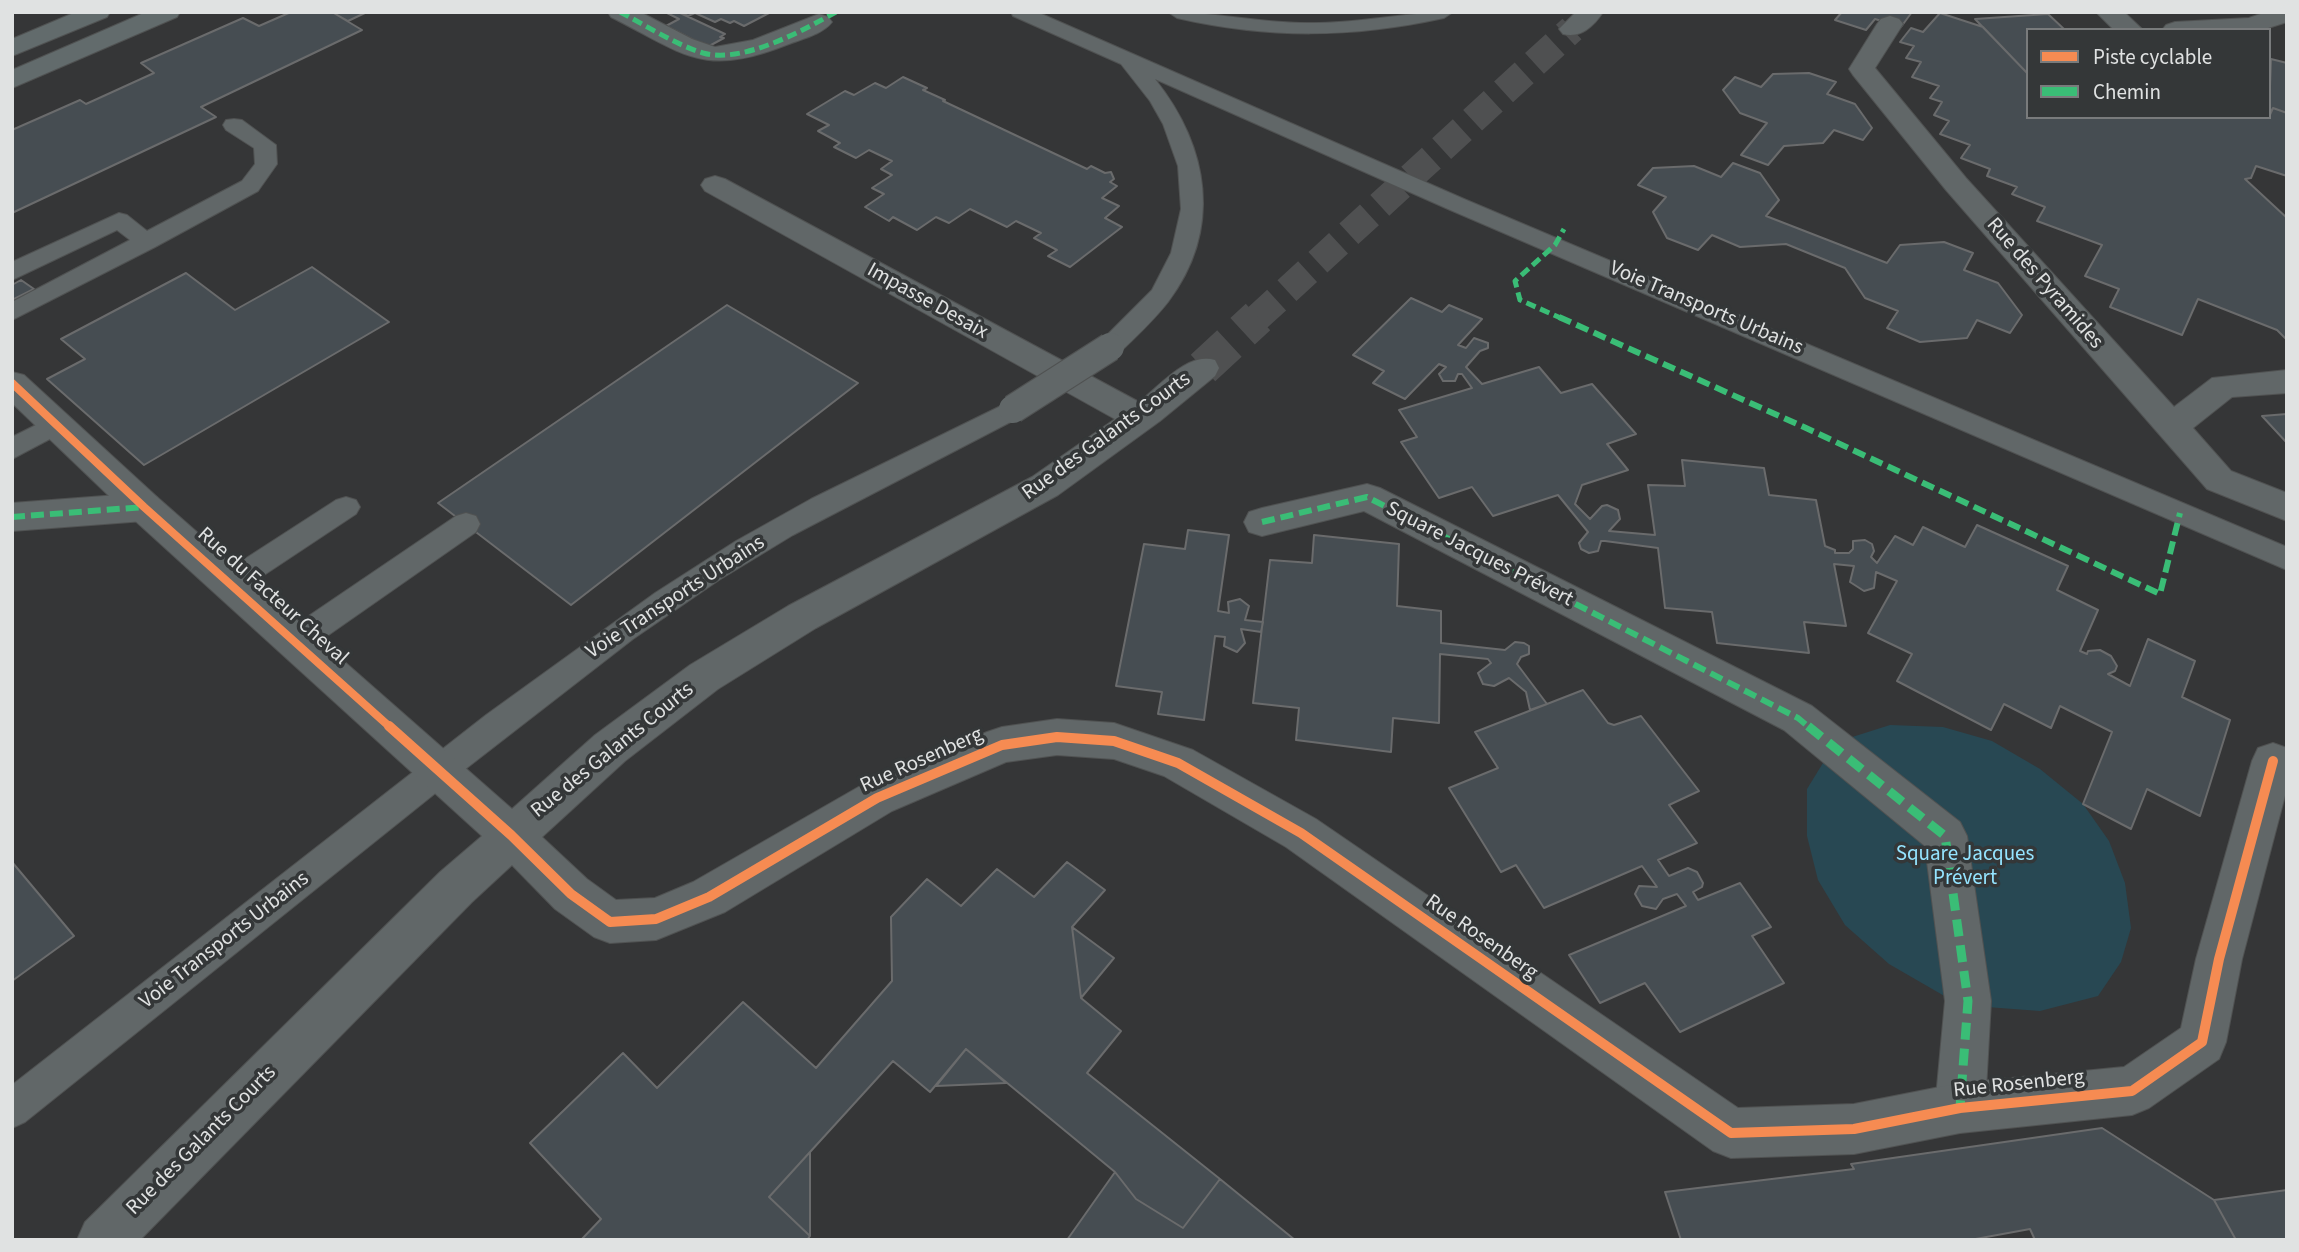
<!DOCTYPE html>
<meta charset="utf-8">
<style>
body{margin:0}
#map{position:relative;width:2299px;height:1252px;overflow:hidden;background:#353637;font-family:"Source Sans 3",sans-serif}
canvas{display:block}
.frame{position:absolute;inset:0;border:14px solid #e0e2e2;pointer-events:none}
.legend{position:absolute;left:2026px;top:28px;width:245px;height:91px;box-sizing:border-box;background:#343738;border:2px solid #797b7c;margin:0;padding:9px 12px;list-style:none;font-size:21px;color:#e0e2e2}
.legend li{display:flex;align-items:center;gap:14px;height:35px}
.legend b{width:35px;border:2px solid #797b7c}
</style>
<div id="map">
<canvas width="2299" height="1252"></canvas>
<div class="frame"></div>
<ul class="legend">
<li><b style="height:9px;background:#f68b52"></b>Piste cyclable</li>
<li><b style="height:9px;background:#3abd76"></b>Chemin</li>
</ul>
</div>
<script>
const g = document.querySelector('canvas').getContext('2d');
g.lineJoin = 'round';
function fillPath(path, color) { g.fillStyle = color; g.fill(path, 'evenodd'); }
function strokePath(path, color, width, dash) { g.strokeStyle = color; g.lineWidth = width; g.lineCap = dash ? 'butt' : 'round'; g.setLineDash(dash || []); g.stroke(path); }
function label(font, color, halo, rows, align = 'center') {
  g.font = font + ' "Source Sans 3",sans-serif'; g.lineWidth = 7; g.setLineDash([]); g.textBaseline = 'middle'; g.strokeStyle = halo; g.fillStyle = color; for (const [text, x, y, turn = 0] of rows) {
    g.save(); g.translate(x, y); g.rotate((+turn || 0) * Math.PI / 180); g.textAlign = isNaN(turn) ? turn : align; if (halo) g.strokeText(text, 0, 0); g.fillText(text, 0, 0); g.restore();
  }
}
const green = new Path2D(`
 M 1890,725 L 1943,727 L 1992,741 L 2040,769 L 2083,804 L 2109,841 L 2125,883 L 2131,928 L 2121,962 L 2098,996 L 2040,1011 L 1960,1005 L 1889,964 L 1845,925 L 1818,880 L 1807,836 L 1807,789 L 1823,763 L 1846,739 Z`);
const building = new Path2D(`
 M 291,12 L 332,12 L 362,30 L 201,107 L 216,117 L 12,213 L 12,130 L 80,100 L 86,104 L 154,73 L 141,63 L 243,18 L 259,26 Z
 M 332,12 L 367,12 L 348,21 Z
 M 678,12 L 725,34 L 720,37 L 724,38 L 711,45 L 703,45 L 666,26 L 679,19 L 667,13 Z
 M 680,12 L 771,12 L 744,26 L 734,21 L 730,23 L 721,19 L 715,22 L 695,13 L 688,16 Z
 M 1842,12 L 1912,12 L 1901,27 L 1875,19 L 1866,30 L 1835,20 Z
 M 1940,13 L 1983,27 L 2028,74 L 2028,117 L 2269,117 L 2273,108 L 2287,113 L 2287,176 L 2256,166 L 2251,178 L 2245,179 L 2287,218 L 2287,340 L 2277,330 L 2198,299 L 2182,335 L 2110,307 L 2119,289 L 2085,276 L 2102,245 L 2037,221 L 2045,207 L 2012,194 L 2017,187 L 1987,176 L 1990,169 L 1961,158 L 1970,145 L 1940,134 L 1949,121 L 1934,115 L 1942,102 L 1930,98 L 1939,86 L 1912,77 L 1921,62 L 1906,58 L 1914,46 L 1900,42 L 1911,28 L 1923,32 Z
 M 2048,14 L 2065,30 L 2028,30 L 2028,74 L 1975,19 Z
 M 2271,59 L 2287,63 L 2287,113 L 2273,108 L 2269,114 Z
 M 1809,73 L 1836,82 L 1827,94 L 1855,104 L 1872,128 L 1863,140 L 1834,130 L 1823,143 L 1784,146 L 1768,165 L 1741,155 L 1767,123 L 1740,113 L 1723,90 L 1735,77 L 1761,87 L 1773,74 Z
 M 903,77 L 927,88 L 923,90 L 945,100 L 943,101 L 1087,169 L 1091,166 L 1105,173 L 1111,172 L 1114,179 L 1110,182 L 1117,186 L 1102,198 L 1119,206 L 1105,218 L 1122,227 L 1070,267 L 1048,256 L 1057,250 L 1034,238 L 1041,233 L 1016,221 L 1007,227 L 970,209 L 949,223 L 936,217 L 917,230 L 893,217 L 889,221 L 865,207 L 884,194 L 872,188 L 892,175 L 881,169 L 892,161 L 869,150 L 856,158 L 834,147 L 840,143 L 818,131 L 829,125 L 807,114 L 845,91 L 854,95 L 875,83 L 886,88 Z
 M 1733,163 L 1760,173 L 1779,200 L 1766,216 L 1887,263 L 1900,245 L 1944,242 L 1973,253 L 1964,270 L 1998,283 L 2022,315 L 2010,333 L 1977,320 L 1967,338 L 1920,342 L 1887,328 L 1898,311 L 1865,298 L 1845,268 L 1786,244 L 1740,247 L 1712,235 L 1698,250 L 1667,238 L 1653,212 L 1666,197 L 1638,185 L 1653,168 L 1694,166 L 1721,177 Z
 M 312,267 L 389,322 L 144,465 L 47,379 L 85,359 L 61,339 L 186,273 L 235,310 Z
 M 21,280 L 34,289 L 12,300 L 12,285 Z
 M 1411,298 L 1442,312 L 1449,305 L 1482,319 L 1458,345 L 1466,348 L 1474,338 L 1488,343 L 1488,348 L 1480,351 L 1466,367 L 1482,384 L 1539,367 L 1561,393 L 1592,384 L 1636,434 L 1607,444 L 1628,470 L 1582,485 L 1575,504 L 1590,519 L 1602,506 L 1607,505 L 1618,510 L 1620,519 L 1609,531 L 1655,535 L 1648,485 L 1685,486 L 1682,460 L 1764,468 L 1769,495 L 1816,500 L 1825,546 L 1835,550 L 1835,553 L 1849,553 L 1853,549 L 1853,541 L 1865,540 L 1872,544 L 1874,551 L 1871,557 L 1877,563 L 1895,536 L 1913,545 L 1923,527 L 1965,547 L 1977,525 L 2068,566 L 2057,590 L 2098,610 L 2080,651 L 2087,654 L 2088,651 L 2100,650 L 2111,656 L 2117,666 L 2115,671 L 2108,674 L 2130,686 L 2148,639 L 2195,661 L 2182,697 L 2230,720 L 2200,816 L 2147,789 L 2131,829 L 2083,804 L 2112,732 L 2060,706 L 2051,728 L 2004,704 L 1991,730 L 1897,681 L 1912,654 L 1868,633 L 1897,581 L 1876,572 L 1874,588 L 1864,591 L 1850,582 L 1854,566 L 1834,564 L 1846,626 L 1804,622 L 1809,653 L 1717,643 L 1712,612 L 1665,608 L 1658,548 L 1605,541 L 1601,541 L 1598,551 L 1589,553 L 1581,549 L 1579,543 L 1588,532 L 1558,495 L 1493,516 L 1472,487 L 1439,498 L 1401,442 L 1417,437 L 1399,410 L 1472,388 L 1462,374 L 1458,374 L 1455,381 L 1443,381 L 1439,374 L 1446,367 L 1439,364 L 1405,399 L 1373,383 L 1384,371 L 1353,355 Z
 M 727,305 L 858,383 L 571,605 L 438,503 Z
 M 2287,414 L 2287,443 L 2262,416 Z
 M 1188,530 L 1229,535 L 1218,611 L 1229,613 L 1228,602 L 1240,599 L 1249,606 L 1245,620 L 1263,622 L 1261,632 L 1241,629 L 1245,643 L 1237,652 L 1224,646 L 1225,637 L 1215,636 L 1204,720 L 1158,714 L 1162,692 L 1116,686 L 1144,544 L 1185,549 Z
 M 1314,535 L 1399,544 L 1397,606 L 1441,611 L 1441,643 L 1505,650 L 1515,642 L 1524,643 L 1529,646 L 1529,654 L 1521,657 L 1517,664 L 1547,704 L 1530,710 L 1526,692 L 1509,678 L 1494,686 L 1483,684 L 1478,673 L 1491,663 L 1488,659 L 1440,654 L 1439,723 L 1393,718 L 1391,752 L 1296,740 L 1299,708 L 1253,703 L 1270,560 L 1312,563 Z
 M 1583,690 L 1608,723 L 1614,725 L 1641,716 L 1699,791 L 1669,805 L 1697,843 L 1658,860 L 1669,876 L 1688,868 L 1697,872 L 1703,883 L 1702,887 L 1693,892 L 1698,900 L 1740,883 L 1771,927 L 1752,936 L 1784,983 L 1680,1032 L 1645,983 L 1600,1003 L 1569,955 L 1686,906 L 1677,894 L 1663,899 L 1656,909 L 1642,906 L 1635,894 L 1639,886 L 1657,887 L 1642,866 L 1544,908 L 1516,865 L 1501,872 L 1449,788 L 1498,768 L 1475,732 Z
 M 12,862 L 74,936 L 12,981 Z
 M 1067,862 L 1105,890 L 1072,927 L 1081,998 L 1121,1031 L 1087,1073 L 1220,1179 L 1183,1228 L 1136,1199 L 1115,1172 L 966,1049 L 930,1092 L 893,1061 L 769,1197 L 810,1236 L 807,1240 L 581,1240 L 601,1219 L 530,1143 L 623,1053 L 657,1088 L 743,1002 L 816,1068 L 892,981 L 891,917 L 927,879 L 961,906 L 997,869 L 1034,897 Z
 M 1072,927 L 1114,958 L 1081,998 Z
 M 966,1049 L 1006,1083 L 936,1086 Z
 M 2102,1128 L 2214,1200 L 2236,1240 L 2035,1240 L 2030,1229 L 1970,1240 L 1681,1240 L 1665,1192 L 1854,1169 L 1851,1164 Z
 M 810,1152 L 810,1236 L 769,1197 Z
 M 1115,1172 L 1136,1199 L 1183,1228 L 1220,1179 L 1295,1240 L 1067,1240 Z
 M 2287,1190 L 2287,1240 L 2236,1240 L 2214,1200 Z`);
const minorTunnelFar1 = new Path2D(`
 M 1256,319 L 1572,29`);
const minorTunnel = new Path2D(`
 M 1203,368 L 1258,317`);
const service = new Path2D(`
 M 1011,12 L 1037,12 L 1464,199 L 2287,547 L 2287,570 L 1448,209 L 1155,79 C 1209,147 1223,229 1168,302 C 1153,321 1136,337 1119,353 L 1110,355 L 1101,353 L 1098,347 L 1101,341 L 1152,290 L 1171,253 L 1181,209 L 1178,166 L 1163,124 L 1150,101 L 1121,64 L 1013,16 Z
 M 1168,12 C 1215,12 1260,23 1308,23 C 1357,24 1405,12 1453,12 L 1444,18 C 1353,38 1268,39 1177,18 Z
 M 234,119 L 242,120 L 276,145 L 277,164 L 258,191 L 155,247 L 12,320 L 12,302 L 130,240 L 117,230 L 12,280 L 12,262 L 119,213 L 127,215 L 147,231 L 242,181 L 255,164 L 254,148 L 226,130 L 223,125 L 226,120 Z
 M 1013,400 L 1022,402 L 1026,409 L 1022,416 L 793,535 L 719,580 L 633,639 L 468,767 L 25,1122 L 12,1128 L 12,1085 L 486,715 L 655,593 L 736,541 L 811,499 Z
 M 56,415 L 65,417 L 69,424 L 65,431 L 12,459 L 12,437 Z
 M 346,497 L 356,500 L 360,507 L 356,514 L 240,591 L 230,594 L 220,591 L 215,583 L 220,575 L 336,500 Z
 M 466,513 L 476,516 L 480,524 L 476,532 L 307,650 L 296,653 L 285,650 L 281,641 L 285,632 L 456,516 Z`);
const pedestrian = new Path2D(`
 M 608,12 L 640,12 L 692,39 L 715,47 L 753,40 L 819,14 L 828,17 L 832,22 C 823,34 802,39 789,44 C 703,78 686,55 611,17 Z
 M 1367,484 L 1380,488 L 1812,706 L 1960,822 L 1967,836 L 1991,1001 L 1985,1108 L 1977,1125 L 1960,1133 L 1943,1125 L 1935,1108 L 1945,1001 L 1925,846 L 1784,730 L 1364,511 L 1262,536 L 1249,532 L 1244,522 L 1249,512 L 1262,508 Z
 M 144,493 L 157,497 L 162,507 L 157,517 L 144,521 L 12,531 L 12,503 Z`);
const minor = new Path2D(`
 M 1576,12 L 1603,12 C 1594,26 1580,39 1563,34 L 1559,29 Z
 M 2096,12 L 2124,12 L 2143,30 L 2114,30 Z
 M 2266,12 L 2287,12 L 2287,22 L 2262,30 L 2162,30 L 2166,25 L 2175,22 L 2249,18 Z
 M 1890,16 L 1899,19 L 1903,24 L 1875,68 L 1966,178 L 2174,407 L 2212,378 L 2287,370 L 2287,393 L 2232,397 L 2193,428 L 2231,471 L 2287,493 L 2287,521 L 2207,489 L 1946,190 L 1853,75 L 1849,69 L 1877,24 L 1881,19 Z
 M 715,176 L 725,179 L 1139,402 C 1160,386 1187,352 1215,360 L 1219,368 L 1215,376 L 1160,421 L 1058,495 L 816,628 L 718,689 L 625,761 L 542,837 L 587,879 L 616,900 L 655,898 L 693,882 L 862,785 L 987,732 L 1002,727 L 1057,719 L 1114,723 L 1193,750 L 1316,819 L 1738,1108 L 1854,1104 L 1960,1083 L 2124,1067 L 2181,1028 L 2196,959 L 2252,761 L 2258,748 L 2273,743 L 2287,748 L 2287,788 L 2242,959 L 2226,1042 L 2219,1059 L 2149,1108 L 2132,1115 L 1960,1133 L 1854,1154 L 1731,1158 L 1713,1151 L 1286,847 L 1164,776 L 1114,759 L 1057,755 L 1006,762 L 892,811 L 725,912 L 656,940 L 610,943 L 594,937 L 555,909 L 512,865 L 472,902 L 140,1240 L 77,1240 L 85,1222 L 440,872 L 482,836 L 131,517 L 12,403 L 12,372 L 24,375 L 157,497 L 512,809 L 595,735 L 690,665 L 788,606 L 1032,477 L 1115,419 L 705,191 L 701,185 L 705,179 Z`);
const secondary = new Path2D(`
 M 76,12 L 110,12 L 107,17 L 12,56 L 12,39 Z
 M 146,12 L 180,12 L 177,17 L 12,88 L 12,70 Z`);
const serviceBridge = new Path2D(`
 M 1013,409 L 1110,347`);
const quietFar2 = new Path2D(`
 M 620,12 C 647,26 674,44 703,53 C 742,64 802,31 836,12
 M 1563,319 L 1520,300 L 1515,281 L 1555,245 L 1564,229`);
const quietFar1 = new Path2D(`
 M 1559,317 L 1806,428 L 2160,594 L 2180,513
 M 12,517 L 144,507
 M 1262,522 L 1367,497 L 1798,718 L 1810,728`);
const quiet = new Path2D(`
 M 1808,726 L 1945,836 L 1968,1001 L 1960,1108`);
const cyclewayFar1 = new Path2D(`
 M 12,383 L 144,507 L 391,728`);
const cycleway = new Path2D(`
 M 389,726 L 511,835 L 571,894 L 610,922 L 656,919 L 709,897 L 877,798 L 1002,745 L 1057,737 L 1114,741 L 1178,763 L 1301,833 L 1731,1133 L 1854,1129 L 1960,1108 L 2132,1091 L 2202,1042 L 2219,959 L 2273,761`);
const streetNames = [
 ["Rue des Pyramides",2044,284,49],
 ["Impasse Desaix",927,302,29],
 ["Voie Transports Urbains",1706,309,23],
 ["Rue des Galants Courts",1107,437,-36],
 ["Square Jacques Prévert",1479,555,27],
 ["Rue du Facteur Cheval",272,597,42],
 ["Voie Transports Urbains",676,598,-33],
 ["Rue des Galants Courts",613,751,-39],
 ["Rue Rosenberg",922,761,-24],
 ["Rue Rosenberg",1481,938,35],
 ["Voie Transports Urbains",225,941,-38],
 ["Rue Rosenberg",2019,1085,-6],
 ["Rue des Galants Courts",202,1141,-45]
];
const parkNames = [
 ["Square Jacques",1965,855],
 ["Prévert",1965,879]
];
fillPath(green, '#284853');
fillPath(building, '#464d52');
strokePath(building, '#6a6b6c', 2);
strokePath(minorTunnelFar1, '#4f5051', 28, [28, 14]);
strokePath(minorTunnel, '#4f5051', 36, [36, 18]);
strokePath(service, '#505252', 2);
strokePath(pedestrian, '#505252', 2);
strokePath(minor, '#505252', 2);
strokePath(secondary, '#505252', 2);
fillPath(service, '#616768');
fillPath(pedestrian, '#616768');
fillPath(minor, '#616768');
fillPath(secondary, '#626b6c');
strokePath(serviceBridge, '#505252', 30, []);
strokePath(serviceBridge, '#616768', 28);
strokePath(quietFar2, '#3abd76', 5, [10, 5]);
strokePath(quietFar1, '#3abd76', 6, [13, 6]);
strokePath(quiet, '#3abd76', 9, [17, 9]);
strokePath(cyclewayFar1, '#f68b52', 8);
strokePath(cycleway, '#f68b52', 10);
label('21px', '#e0e2e2', '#343738', streetNames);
label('21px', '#95e4ff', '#343738', parkNames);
</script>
